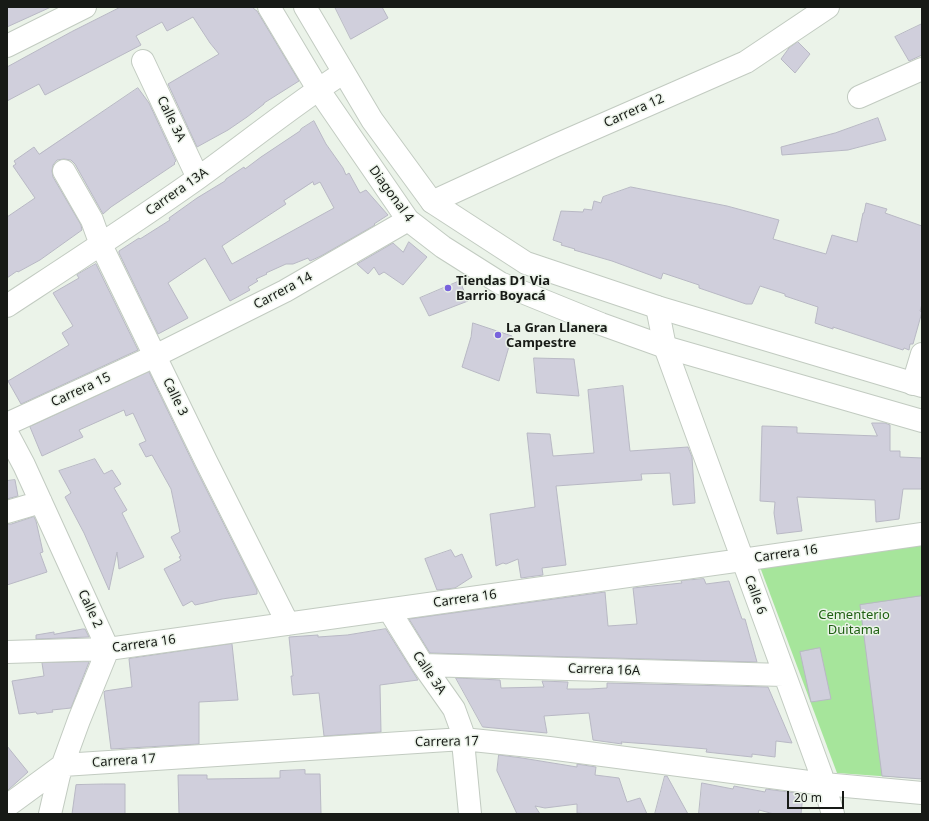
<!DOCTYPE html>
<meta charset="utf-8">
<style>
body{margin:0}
#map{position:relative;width:929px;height:821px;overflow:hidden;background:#ebf3e9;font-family:"Noto Sans",sans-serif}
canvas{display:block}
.frame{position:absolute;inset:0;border:8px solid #171a16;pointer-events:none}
.scale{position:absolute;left:787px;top:791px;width:57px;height:18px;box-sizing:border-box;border:2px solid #171a16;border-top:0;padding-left:5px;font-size:12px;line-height:14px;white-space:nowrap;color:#171a16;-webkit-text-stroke:3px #ebf3e9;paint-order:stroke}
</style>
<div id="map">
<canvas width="929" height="821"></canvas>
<div class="frame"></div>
<div class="scale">20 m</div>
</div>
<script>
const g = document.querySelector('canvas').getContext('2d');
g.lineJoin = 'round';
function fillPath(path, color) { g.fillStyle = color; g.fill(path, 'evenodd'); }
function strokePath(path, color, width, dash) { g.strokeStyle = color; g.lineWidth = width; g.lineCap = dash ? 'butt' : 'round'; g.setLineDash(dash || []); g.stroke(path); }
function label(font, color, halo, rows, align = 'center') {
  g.font = font + ' "Noto Sans",sans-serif'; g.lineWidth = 3; g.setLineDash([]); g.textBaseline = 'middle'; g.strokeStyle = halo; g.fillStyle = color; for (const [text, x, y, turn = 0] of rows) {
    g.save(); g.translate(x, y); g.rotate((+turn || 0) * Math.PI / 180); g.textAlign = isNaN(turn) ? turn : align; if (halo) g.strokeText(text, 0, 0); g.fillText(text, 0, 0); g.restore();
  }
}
const green = new Path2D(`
 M 922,543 L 922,779 L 837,773 L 760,567 Z`);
const building = new Path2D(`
 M 7,7 L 51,7 L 7,27 Z
 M 121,7 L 253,7 L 254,9 L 257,11 L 299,81 L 264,103 L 264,104 L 247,117 L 228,130 L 197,147 L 168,84 L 219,54 L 210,43 L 193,17 L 167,31 L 162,22 L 136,36 L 141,45 L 45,95 L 39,84 L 7,101 L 7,67 L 71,32 Z
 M 335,7 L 382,7 L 388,18 L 351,39 Z
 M 922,24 L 922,55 L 909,61 L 895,37 Z
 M 798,42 L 810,54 L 795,73 L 781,59 L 789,48 Z
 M 138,88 L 149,103 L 176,161 L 174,163 L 175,164 L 111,207 L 103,214 L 75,164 L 71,160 L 64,159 L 57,160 L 53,165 L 52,171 L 53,177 L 81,225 L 82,230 L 40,260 L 18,272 L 17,271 L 7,278 L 7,217 L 35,198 L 13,166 L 16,164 L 14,161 L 34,147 L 39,154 Z
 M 878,118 L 886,140 L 848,150 L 782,155 L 781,147 L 835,133 Z
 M 314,121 L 326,144 L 343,168 L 346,175 L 349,173 L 360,193 L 366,190 L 388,215 L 374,224 L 375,225 L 321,256 L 310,261 L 308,258 L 293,264 L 286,264 L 266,273 L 267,274 L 256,279 L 258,281 L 248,287 L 250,290 L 230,301 L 205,258 L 168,283 L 188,318 L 158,334 L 119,253 L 119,251 L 139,238 L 140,239 L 170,220 L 169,218 L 197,198 L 225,181 L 226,179 L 244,167 L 245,169 L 261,157 L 300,131 L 301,129 ZM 313,182 L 314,185 L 320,182 L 334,208 L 232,264 L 222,246 L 286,204 L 284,201 Z
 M 631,187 L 727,206 L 779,220 L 773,239 L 826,254 L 832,235 L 857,242 L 863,213 L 864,213 L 866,203 L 887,209 L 885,213 L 922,226 L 922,304 L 920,311 L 922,312 L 913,344 L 910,344 L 909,350 L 904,348 L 903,350 L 833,327 L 833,329 L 815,323 L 818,307 L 785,296 L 785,294 L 760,286 L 752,304 L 746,304 L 699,288 L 699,285 L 663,273 L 661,279 L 612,261 L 574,250 L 575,249 L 561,245 L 562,243 L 553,240 L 561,211 L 583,212 L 584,209 L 592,210 L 594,201 L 601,203 L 603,197 Z
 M 409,242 L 427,257 L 403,285 L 384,272 L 379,275 L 374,267 L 368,274 L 357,264 L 393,243 L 403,252 Z
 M 96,264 L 138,350 L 21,404 L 8,381 L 69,345 L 62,333 L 73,326 L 53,293 L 79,278 L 77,275 Z
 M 460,281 L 468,301 L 429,316 L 420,298 Z
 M 473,323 L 512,336 L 499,381 L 462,367 L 471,337 Z
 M 534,358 L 574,359 L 579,396 L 537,393 Z
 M 149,372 L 195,467 L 257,590 L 257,594 L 222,599 L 195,605 L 192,601 L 183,606 L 164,569 L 181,560 L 179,557 L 181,556 L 171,537 L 180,532 L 171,489 L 152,455 L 146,457 L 139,444 L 146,441 L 133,413 L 126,416 L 124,410 L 79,430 L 83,437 L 42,456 L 30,427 Z
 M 623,386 L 630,451 L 688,447 L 692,457 L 695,503 L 673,505 L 670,473 L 641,474 L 642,480 L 556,486 L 566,565 L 542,568 L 543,575 L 521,578 L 518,559 L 506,564 L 503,563 L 496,566 L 490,514 L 535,507 L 527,433 L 550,434 L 553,456 L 594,453 L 588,390 Z
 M 872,423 L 885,423 L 890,425 L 890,451 L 900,451 L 900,457 L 922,458 L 922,489 L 903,489 L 899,519 L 876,522 L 875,500 L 797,497 L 802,531 L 777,534 L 774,513 L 775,502 L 760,501 L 762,426 L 797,427 L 797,433 L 877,436 Z
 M 95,459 L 104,474 L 112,470 L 121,484 L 114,488 L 127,510 L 122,513 L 144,557 L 119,569 L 117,552 L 109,590 L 84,533 L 65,497 L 71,493 L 59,471 Z
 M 15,480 L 18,496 L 7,499 L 7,481 Z
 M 34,517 L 36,521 L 43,552 L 40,553 L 47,572 L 7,585 L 7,524 L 11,524 Z
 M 451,550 L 455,557 L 462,554 L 472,577 L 455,588 L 437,590 L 425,559 Z
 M 704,579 L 706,584 L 729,581 L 742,619 L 745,619 L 757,662 L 430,653 L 409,619 L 605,592 L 608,626 L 637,624 L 633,588 L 682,583 L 681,581 Z
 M 922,596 L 922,779 L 882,776 L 860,605 Z
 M 83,629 L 85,629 L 89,637 L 36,639 L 36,635 L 54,632 L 54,634 Z
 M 386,629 L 418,680 L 380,685 L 381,732 L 324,736 L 319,693 L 293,695 L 291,676 L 293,676 L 289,637 L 318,635 L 318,637 L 347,635 Z
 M 232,644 L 238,700 L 199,702 L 199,744 L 111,749 L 104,692 L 105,691 L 132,687 L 129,659 Z
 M 820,648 L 831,699 L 811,702 L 800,652 Z
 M 89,662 L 71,708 L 52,710 L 53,712 L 37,714 L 36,712 L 19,714 L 12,681 L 44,676 L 42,663 Z
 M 456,678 L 500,680 L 501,688 L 544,687 L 542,681 L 568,682 L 567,689 L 590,689 L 607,688 L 607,683 L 768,687 L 792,743 L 776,741 L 775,757 L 752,754 L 752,757 L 706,752 L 707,749 L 649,744 L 621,742 L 622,744 L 593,740 L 589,713 L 544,716 L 547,733 L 483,727 Z
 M 7,746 L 28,772 L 7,791 Z
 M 499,755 L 522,758 L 577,767 L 577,764 L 596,767 L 595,775 L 619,778 L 627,802 L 640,798 L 647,814 L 587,814 L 577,813 L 577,804 L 545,808 L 535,806 L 540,814 L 517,814 L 497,771 Z
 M 305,770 L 305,774 L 320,774 L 321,814 L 179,814 L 178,775 L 207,775 L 207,779 L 280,778 L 280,771 Z
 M 665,776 L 667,776 L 688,814 L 655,814 Z
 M 702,783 L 733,789 L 734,786 L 765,792 L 766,789 L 803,794 L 801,814 L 774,814 L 759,810 L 758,814 L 699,814 Z
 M 104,784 L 125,784 L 125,814 L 72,814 L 76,785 Z`);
const minor = new Path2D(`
 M 7,46 L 85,7
 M 143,61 L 198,178
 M 859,97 L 922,69
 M 64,171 L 92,220 L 101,245 L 206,461 L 288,624
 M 432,202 L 554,146 L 746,62 L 828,7
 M 7,306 C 71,264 136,222 198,178 C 247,143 293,105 343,73
 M 657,307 L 665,347 L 821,774 L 833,814
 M 913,384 L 922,354
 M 7,424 L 155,356 L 285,291 L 408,220
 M 7,433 L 24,465 L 108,649 L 79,720 L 59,775 L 50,814
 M 7,512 L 41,502
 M 389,610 L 423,665 L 454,709 L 462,731 L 470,814
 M 7,652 L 108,649 L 742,560 L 922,534
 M 423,665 L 784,675
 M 7,806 L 63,765 L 463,739 L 549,748 L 824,784 L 922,793`);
const major = new Path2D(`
 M 269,7 L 318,89 L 408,220 L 443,247 L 500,283 L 601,324 L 665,347 L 922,421
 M 305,7 L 372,120 L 432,202 L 526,263 L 657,307 L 922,386`);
const markers = [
 [448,288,4,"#7862dc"],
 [498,335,4,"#7862dc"]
];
const streetNames = [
 ["Carrera 12",634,111,-24],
 ["Calle 3A",171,119,64],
 ["Carrera 13A",177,192,-35],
 ["Diagonal 4",391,194,54],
 ["Carrera 14",283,291,-28],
 ["Carrera 15",81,390,-25],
 ["Calle 3",175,397,64],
 ["Carrera 16",786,554,-8],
 ["Calle 6",755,595,70],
 ["Carrera 16",465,599,-8],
 ["Calle 2",90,609,65],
 ["Carrera 16",144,644,-8],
 ["Carrera 16A",604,670,2],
 ["Calle 3A",429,673,56],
 ["Carrera 17",447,742,-1],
 ["Carrera 17",124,761,-4]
];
const poiNames = [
 ["Tiendas D1 Via",456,281],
 ["Barrio Boyacá",456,296],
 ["La Gran Llanera",506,328],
 ["Campestre",506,343]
];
const parkNames = [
 ["Cementerio",854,615],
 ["Duitama",854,630]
];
fillPath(green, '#a6e59b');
fillPath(building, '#d0cfdc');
strokePath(building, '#b8b8c4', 1);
strokePath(minor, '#c2cbc1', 24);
strokePath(major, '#c2cbc1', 24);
strokePath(minor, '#fff', 22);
strokePath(major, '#fff', 22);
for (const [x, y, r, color] of markers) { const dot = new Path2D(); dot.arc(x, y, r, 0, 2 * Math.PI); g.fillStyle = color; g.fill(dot); strokePath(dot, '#ebf3e9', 1.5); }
label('13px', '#171a16', '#ebf3e9', streetNames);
label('bold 13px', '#171a16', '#ebf3e9', poiNames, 'left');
label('13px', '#206113', '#ebf3e9', parkNames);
</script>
